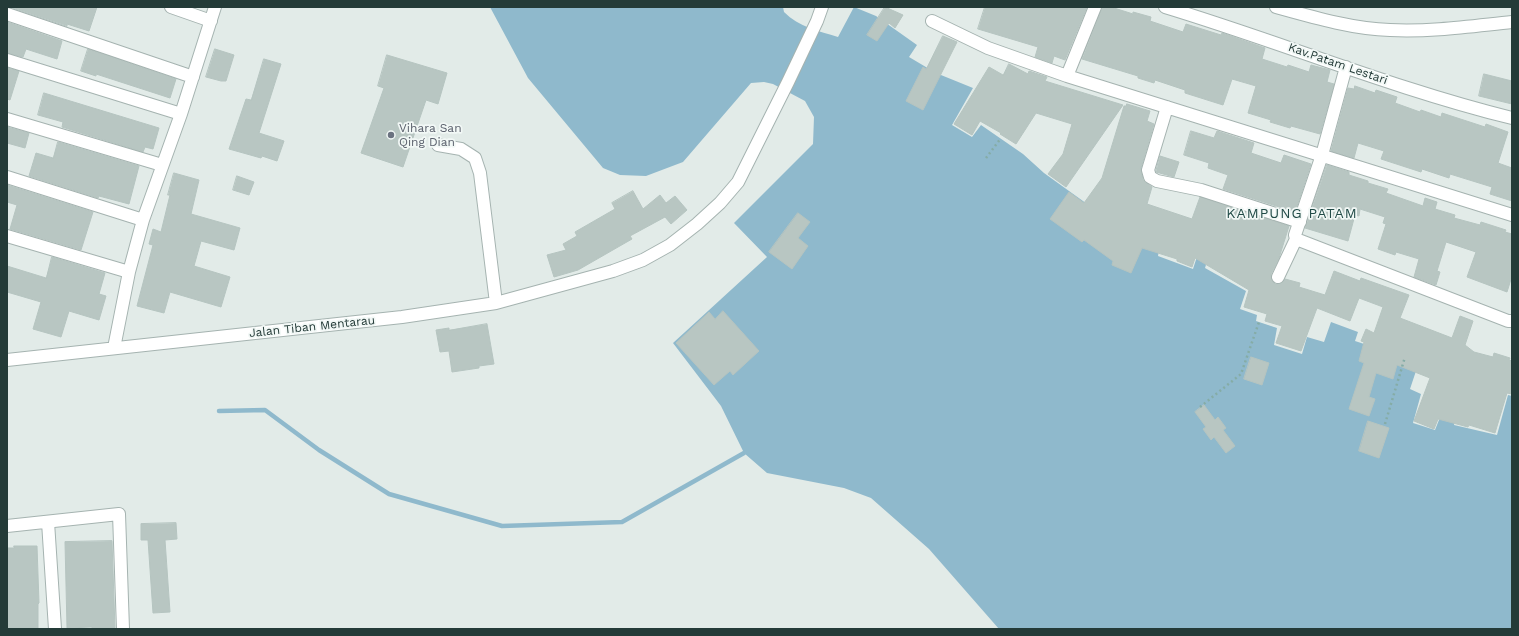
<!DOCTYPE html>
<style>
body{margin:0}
#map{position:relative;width:1519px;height:636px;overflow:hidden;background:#e2ebe8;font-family:"Work Sans",sans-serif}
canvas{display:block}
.frame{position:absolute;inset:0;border:8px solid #243b38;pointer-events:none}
</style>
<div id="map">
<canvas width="1519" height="636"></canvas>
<div class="frame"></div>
</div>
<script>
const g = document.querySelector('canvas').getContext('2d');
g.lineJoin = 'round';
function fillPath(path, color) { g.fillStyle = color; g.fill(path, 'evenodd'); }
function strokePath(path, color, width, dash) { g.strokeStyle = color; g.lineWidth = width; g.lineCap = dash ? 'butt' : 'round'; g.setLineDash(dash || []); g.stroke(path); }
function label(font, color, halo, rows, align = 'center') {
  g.font = font + ' "Work Sans",sans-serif'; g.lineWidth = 3.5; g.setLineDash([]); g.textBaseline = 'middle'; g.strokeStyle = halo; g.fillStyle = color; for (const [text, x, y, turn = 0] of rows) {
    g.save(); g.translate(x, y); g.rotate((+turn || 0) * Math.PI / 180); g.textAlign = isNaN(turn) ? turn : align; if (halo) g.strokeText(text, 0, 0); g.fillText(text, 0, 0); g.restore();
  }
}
const water = new Path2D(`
 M 490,7 L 783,7 L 784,12 C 799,27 819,31 838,37 L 854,7 L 876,16 L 917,45 L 909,57 L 936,73 L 973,88 L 952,125 L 972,137 L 981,125 L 1023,154 L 1044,173 L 1101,214 L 1160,244 L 1158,256 L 1193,269 L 1206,229 L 1216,232 L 1205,268 L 1246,291 L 1240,309 L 1257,315 L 1256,321 L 1277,328 L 1274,345 L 1302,354 L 1307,337 L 1324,342 L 1331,322 L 1358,332 L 1355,341 L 1419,362 L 1410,389 L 1421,394 L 1413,423 L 1435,430 L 1443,410 L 1456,413 L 1454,425 L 1497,435 L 1508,395 L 1512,396 L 1512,629 L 999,629 L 929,549 L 871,498 L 844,488 L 767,473 L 744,453 L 721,406 L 673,343 L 767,257 L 734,223 L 813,144 L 814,117 L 805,101 L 773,84 L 764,82 L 751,83 L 683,162 L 646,176 L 620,175 L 603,168 L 528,78 Z`);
const stream = new Path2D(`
 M 219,411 L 265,410 L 319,450 L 389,494 L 502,526 L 622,522 L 744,453`);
const building = new Path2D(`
 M 10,7 L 97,7 L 89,31 L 67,24 L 67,26 Z
 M 885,7 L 903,15 L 895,28 L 889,23 L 877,41 L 867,35 Z
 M 985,7 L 1087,7 L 1065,60 L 1054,56 L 1052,63 L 1035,57 L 1038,47 L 978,29 Z
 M 1102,7 L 1111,7 L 1133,14 L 1133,12 L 1151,17 L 1150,21 L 1183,32 L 1186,24 L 1221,35 L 1222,33 L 1265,48 L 1262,59 L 1287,67 L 1288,65 L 1309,72 L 1311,65 L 1330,70 L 1327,82 L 1334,84 L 1320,134 L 1291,126 L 1290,128 L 1270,122 L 1271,120 L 1248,113 L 1256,86 L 1232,79 L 1223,105 L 1185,93 L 1185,90 L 1155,80 L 1154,83 L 1138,78 L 1138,76 L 1082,59 Z
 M 7,22 L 62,41 L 57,59 L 26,49 L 23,57 L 7,53 Z
 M 943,36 L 957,42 L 923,110 L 906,101 L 923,67 L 926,69 Z
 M 88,49 L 176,79 L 170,98 L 96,74 L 96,76 L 81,71 Z
 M 215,49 L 234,55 L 226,81 L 221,81 L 206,77 Z
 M 387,55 L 447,73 L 438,104 L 426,100 L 403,167 L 361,153 L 384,88 L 378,86 Z
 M 264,59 L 281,64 L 259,133 L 284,141 L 277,161 L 262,156 L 261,158 L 229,149 L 246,99 L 251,100 Z
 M 1009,64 L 1028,74 L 1029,71 L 1047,77 L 1045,81 L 1123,105 L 1066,187 L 1048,174 L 1063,154 L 1072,124 L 1036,113 L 1016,144 L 1000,134 L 1001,133 L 980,121 L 972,135 L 954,124 L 989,67 L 1003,75 Z
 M 7,68 L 19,71 L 10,100 L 7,99 Z
 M 1484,74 L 1512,81 L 1512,104 L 1479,96 Z
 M 1355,86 L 1375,93 L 1376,90 L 1397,97 L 1395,103 L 1420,112 L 1421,110 L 1441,117 L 1442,113 L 1485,127 L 1486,124 L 1508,132 L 1498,163 L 1512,168 L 1512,201 L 1490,194 L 1492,187 L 1450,174 L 1449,178 L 1422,169 L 1421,172 L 1381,159 L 1384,151 L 1358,143 L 1354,158 L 1331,151 L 1348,88 L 1354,89 Z
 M 44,93 L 159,128 L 153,149 L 145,147 L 143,152 L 62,127 L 63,122 L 38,115 Z
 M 1127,104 L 1150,111 L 1147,121 L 1154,124 L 1141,168 L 1143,180 L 1152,187 L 1147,204 L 1192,219 L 1200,197 L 1289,226 L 1279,258 L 1271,274 L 1272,281 L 1275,284 L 1282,283 L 1285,279 L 1300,283 L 1299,287 L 1325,295 L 1334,271 L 1360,281 L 1361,278 L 1409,295 L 1400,318 L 1452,338 L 1460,316 L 1473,321 L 1465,345 L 1474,352 L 1493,357 L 1494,353 L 1510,358 L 1509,360 L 1512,361 L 1512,394 L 1507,393 L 1495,433 L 1469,425 L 1468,427 L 1438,419 L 1434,429 L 1414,421 L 1430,378 L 1397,365 L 1393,379 L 1376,373 L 1369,397 L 1375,399 L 1369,416 L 1349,409 L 1364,363 L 1359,361 L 1364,342 L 1361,341 L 1366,329 L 1374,333 L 1383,307 L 1359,298 L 1350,321 L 1317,308 L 1301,351 L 1276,343 L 1282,326 L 1265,321 L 1267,314 L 1244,307 L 1249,290 L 1195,258 L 1192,267 L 1177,261 L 1177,259 L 1142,248 L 1131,273 L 1112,265 L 1113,261 L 1084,240 L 1082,242 L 1050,219 L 1069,192 L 1084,203 L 1102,178 L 1124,106 L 1126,106 Z
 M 7,127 L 29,133 L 25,148 L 7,143 Z
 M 1191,131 L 1214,138 L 1217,131 L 1254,143 L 1251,153 L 1281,163 L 1284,155 L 1311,164 L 1295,212 L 1223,189 L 1228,175 L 1208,168 L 1209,163 L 1184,155 Z
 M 58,142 L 139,166 L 129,204 L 99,196 L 98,198 L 29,176 L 36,153 L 53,158 Z
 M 1160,156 L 1179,162 L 1174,177 L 1156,172 Z
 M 1327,165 L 1349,172 L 1349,175 L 1368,181 L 1368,183 L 1388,189 L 1386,193 L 1423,206 L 1425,198 L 1437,202 L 1435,209 L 1455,215 L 1454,218 L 1480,225 L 1481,222 L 1506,230 L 1505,232 L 1512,234 L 1512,276 L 1507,292 L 1467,277 L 1476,252 L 1446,242 L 1437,271 L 1440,272 L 1436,285 L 1414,277 L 1419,259 L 1396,252 L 1395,255 L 1378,249 L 1386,224 L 1383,223 L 1385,217 L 1360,209 L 1359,216 L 1355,215 L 1348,241 L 1305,228 Z
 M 174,173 L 199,180 L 191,214 L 240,228 L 234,250 L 201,241 L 194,266 L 230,277 L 221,307 L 170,292 L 164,313 L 137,306 L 153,245 L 149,244 L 153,229 L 161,232 L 170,195 L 168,195 Z
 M 237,176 L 254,182 L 249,195 L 233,190 Z
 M 7,185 L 93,212 L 81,250 L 10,229 L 17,205 L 7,202 Z
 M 633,191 L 643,209 L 660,195 L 666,203 L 675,196 L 687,210 L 671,224 L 665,217 L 630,236 L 632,239 L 578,270 L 554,277 L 547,255 L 566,250 L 563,244 L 577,236 L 575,232 L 615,209 L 612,203 Z
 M 798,213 L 810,222 L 798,238 L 808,246 L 792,269 L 769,252 Z
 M 52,257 L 105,273 L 99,294 L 106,296 L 99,320 L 69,311 L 61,337 L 33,329 L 41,302 L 7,292 L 7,266 L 46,278 Z
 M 723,311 L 759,351 L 733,375 L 730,371 L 714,385 L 676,343 L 709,312 L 715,319 Z
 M 487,324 L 494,364 L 479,366 L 479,368 L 452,372 L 449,351 L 440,352 L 436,330 L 449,328 L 449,330 Z
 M 1251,357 L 1269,363 L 1262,385 L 1244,379 Z
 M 1204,405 L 1215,420 L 1218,417 L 1226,428 L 1223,430 L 1235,446 L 1226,453 L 1214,437 L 1211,440 L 1203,429 L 1206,427 L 1195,412 Z
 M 1368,421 L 1389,428 L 1379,458 L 1359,451 Z
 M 176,523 L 177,539 L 165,540 L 170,612 L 153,613 L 148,540 L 141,540 L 141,524 Z
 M 112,541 L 115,629 L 92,629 L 92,627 L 67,628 L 65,542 Z
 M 14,546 L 37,546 L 39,603 L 38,604 L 38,629 L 7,629 L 7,548 L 14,548 Z`);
const path = new Path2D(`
 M 986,158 L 1001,138
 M 1200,407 L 1241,374 L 1259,322
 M 1385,424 L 1405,357`);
const minor = new Path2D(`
 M 171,7 L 211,21
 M 1165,7 C 1281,42 1394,89 1512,118
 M 1276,7 C 1312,17 1353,29 1390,30 C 1431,32 1472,26 1512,22
 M 7,14 L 193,77
 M 932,21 L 988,48 L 1067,76 L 1512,215
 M 7,60 L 181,114
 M 1346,67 L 1322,155 L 1295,235 L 1296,239 L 1508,321 L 1512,321
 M 1067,76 L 1095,7
 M 1167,107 L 1148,170 L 1150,177 L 1157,181 L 1201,190 L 1300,222
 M 7,119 L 162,165
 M 438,145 L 461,149 L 475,158 L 480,173 L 496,303
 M 7,177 L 143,220
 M 7,236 L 129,272
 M 1278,277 L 1296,239
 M 114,348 L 129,272 L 143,220 L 181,114 L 215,7
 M 7,360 L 402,317 L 496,303 L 613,271 L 643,260 L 670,245 L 697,224 L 720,203 L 738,182 L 788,82 L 817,21 L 822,7
 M 48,522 L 55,629
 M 7,526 L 119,514 L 123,629`);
const markers = [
 [391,135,4,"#6b7280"]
];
const streetNames = [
 ["Kav.Patam Lestari",1338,64,19],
 ["Jalan Tiban Mentarau",312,327,-6]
];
const worshipNames = [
 ["Vihara San",399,128],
 ["Qing Dian",399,142]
];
const quarterNames = [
 ["KAMPUNG PATAM",1292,214]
];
fillPath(water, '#8fb9cc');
strokePath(stream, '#8fb9cc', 4.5);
fillPath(building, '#b8c6c2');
strokePath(building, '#b5c4c0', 1);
strokePath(minor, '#a5b3b0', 14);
strokePath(path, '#85aca6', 2.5, [2, 3]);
strokePath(minor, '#fff', 12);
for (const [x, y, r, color] of markers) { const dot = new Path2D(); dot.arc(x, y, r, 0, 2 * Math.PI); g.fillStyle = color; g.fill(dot); strokePath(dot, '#f2f8f6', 1.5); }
label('12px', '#243b38', '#f2f8f6', streetNames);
label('12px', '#5b616d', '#f2f8f6', worshipNames, 'left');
g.letterSpacing = '1px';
label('14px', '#214b47', '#f2f8f6', quarterNames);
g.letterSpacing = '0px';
</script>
